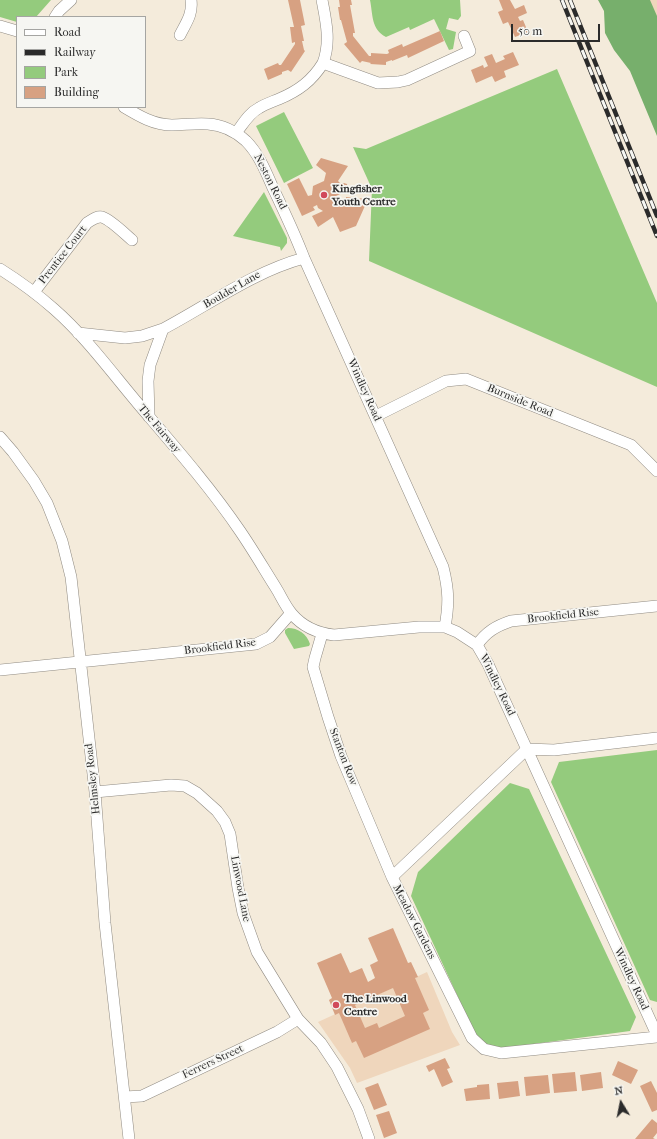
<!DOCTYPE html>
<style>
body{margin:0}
#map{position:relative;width:657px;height:1139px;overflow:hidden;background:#f4ebdb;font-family:"IM FELL French Canon",serif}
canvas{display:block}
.legend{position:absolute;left:16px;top:16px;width:130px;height:92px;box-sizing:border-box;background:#f6f6f2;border:1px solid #a5a5a2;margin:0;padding:5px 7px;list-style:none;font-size:12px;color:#2b2b2b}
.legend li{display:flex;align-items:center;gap:8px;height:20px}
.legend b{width:20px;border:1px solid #a5a5a2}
.north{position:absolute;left:601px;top:1083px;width:40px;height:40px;-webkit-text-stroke:3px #f6f6f2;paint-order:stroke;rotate:350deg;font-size:11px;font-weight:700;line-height:16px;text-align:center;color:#2b2b2b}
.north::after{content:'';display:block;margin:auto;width:14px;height:18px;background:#2b2b2b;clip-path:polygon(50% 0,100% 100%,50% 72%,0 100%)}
.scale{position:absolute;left:511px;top:24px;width:89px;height:18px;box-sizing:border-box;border:2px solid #2b2b2b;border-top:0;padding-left:5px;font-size:12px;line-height:14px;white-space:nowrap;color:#2b2b2b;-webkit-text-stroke:3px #f6f6f2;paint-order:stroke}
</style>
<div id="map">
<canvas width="657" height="1139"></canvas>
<ul class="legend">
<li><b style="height:5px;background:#fff"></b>Road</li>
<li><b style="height:5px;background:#2b2b2b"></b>Railway</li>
<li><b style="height:11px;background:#94cb7d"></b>Park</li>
<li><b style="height:11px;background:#d7a182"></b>Building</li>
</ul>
<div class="north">N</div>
<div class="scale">50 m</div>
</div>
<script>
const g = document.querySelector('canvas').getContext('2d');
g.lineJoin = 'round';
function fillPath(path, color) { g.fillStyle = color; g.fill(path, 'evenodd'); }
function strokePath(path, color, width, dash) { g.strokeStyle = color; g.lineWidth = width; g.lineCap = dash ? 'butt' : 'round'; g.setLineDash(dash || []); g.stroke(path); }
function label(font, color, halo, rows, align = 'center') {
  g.font = font + ' "IM FELL French Canon",serif'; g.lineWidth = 3.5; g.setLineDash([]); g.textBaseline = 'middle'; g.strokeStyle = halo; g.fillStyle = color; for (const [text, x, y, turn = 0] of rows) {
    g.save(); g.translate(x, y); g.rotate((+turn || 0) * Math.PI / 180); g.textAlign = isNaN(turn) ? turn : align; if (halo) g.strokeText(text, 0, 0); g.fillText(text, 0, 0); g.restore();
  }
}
const built = new Path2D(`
 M 638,0 L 657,0 L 657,36 Z
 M 427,972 L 452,1032 L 460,1045 L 357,1083 L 350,1068 L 318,1022 Z`);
const green = new Path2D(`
 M 0,0 L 51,0 L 36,17 L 17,17 L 17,22 L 0,17 Z
 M 370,0 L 460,0 L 461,16 L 458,20 L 449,18 L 446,29 L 456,32 L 453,49 L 449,50 L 434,19 L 410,30 L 409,27 L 386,37 C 371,29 373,15 370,0 Z
 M 557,69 L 657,303 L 657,387 L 369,261 L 372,189 L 353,147 L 366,149 Z
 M 284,112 L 313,168 L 284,183 L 256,126 Z
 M 264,192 L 287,238 L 287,243 L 281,251 L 280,247 L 233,236 Z
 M 288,628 C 298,628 307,634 310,644 L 309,646 L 294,649 L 285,633 L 285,630 Z
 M 657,750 L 657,1002 L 650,1000 L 551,782 L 559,762 Z
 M 510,783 L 529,789 L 636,1017 L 630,1031 L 504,1048 L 487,1046 L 478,1040 L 411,896 L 418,872 Z`);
const forest = new Path2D(`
 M 598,0 L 650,0 L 657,16 L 657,136 L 630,71 L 614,50 L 605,33 L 604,11 Z`);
const building = new Path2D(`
 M 288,0 L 300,0 L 305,25 L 301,26 L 304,41 L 302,41 L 304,50 L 305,51 L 291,72 L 288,70 L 282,72 L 282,74 L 268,80 L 264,69 L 278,63 L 279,65 L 281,65 L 295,44 L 295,42 L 292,43 L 290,27 L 294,27 Z
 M 339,0 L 351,0 L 352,5 L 350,5 L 355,33 L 353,33 L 353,36 L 369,56 L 371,56 L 371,53 L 387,54 L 389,53 L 388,50 L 402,44 L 403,47 L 440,31 L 444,41 L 408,58 L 407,55 L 392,61 L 392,60 L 386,62 L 386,65 L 370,64 L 371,63 L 362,61 L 360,63 L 344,44 L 347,42 L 341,20 L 340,20 L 338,7 L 340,7 Z
 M 499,0 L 510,0 L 515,9 L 524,5 L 527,13 L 518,17 L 520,21 L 523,20 L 528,32 L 515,37 L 508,22 L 503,24 L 498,12 L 503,10 Z
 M 513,52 L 519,65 L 504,71 L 506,77 L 495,82 L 492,76 L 476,83 L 471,70 L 483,65 L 484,68 L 488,66 L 484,57 L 492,54 L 496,63 L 505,59 L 503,56 Z
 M 321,158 L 348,166 L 338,181 L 341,184 L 344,183 L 347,184 L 348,190 L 336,196 L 338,199 L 346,200 L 346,197 L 368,199 L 356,226 L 340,232 L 333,217 L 318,227 L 312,216 L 323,211 L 318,208 L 317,205 L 313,207 L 315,210 L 302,216 L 287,184 L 299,178 L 308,196 L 312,195 L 313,186 L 324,181 L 326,173 L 316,165 Z
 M 393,928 L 408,963 L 411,962 L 418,977 L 415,978 L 429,1010 L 423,1013 L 430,1029 L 364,1058 L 356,1041 L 352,1043 L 339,1013 L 335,1015 L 329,1000 L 332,998 L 317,963 L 341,953 L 350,973 L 362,968 L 368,982 L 375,978 L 370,965 L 378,961 L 368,938 ZM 393,988 L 405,1016 L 379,1028 L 377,1023 L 365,1028 L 355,1005 Z
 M 445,1058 L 450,1068 L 447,1069 L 453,1082 L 442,1087 L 434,1069 L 429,1072 L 426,1066 Z
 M 618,1061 L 638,1070 L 631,1084 L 612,1075 Z
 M 575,1072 L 577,1091 L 554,1093 L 552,1074 Z
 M 601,1072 L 603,1088 L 582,1091 L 580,1075 Z
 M 548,1075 L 550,1093 L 526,1096 L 524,1077 Z
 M 518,1081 L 520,1096 L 499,1099 L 497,1083 Z
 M 651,1081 L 657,1093 L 657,1110 L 652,1112 L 640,1086 Z
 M 378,1083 L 387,1105 L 374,1110 L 365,1088 Z
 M 489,1084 L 490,1099 L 466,1101 L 464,1089 L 477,1087 L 477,1085 Z
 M 389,1111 L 397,1133 L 384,1138 L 376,1115 Z
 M 652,1119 L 657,1123 L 657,1133 L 653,1138 L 655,1139 L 635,1139 Z`);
const minor = new Path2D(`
 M 322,0 C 326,21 331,42 323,63
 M 55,17 L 59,11 L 71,0
 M 0,26 L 17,31
 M 180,35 C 186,23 193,14 191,0
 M 124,107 C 139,116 154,125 172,125 C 184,125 196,123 208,124 C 223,125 235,131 246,141 C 259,154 266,172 273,188 C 284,211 295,234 304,258 L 443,567 C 449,591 449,604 445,627
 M 236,133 C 243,124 249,113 259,108 C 265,104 272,102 279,99 C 298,91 312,81 323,63 L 378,83 L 398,82 L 407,80 L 470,51 L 464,36
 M 0,269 C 19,281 37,294 54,309 C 86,337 112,373 140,406 C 175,447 210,487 240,531 C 253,550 264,569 276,588 C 281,596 285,606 292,614 C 303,627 317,633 334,635 L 419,627 L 445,627 L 457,632 L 477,645 L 488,664 L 657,1035
 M 34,292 L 87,223 C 92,220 96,216 102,217 C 111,220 125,234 132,240
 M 78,333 L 125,338 L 142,336 L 163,329
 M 376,416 L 446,381 L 466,379 L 631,445 L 657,471
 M 149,417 L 148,381 L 150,365 L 163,329 C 210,304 253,272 304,258
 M 0,437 L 13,452 L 34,481 L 47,503 L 62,541 L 71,577 L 95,792 L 105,923 L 129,1139
 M 322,634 L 315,658 L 313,667 L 328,717 L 341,756 L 392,877 L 472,1038 L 484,1049 L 501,1053 L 657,1037
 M 477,645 C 486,632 496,626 511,621 L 657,606
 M 0,670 L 256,644 L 270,637 L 291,613
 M 95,792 L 171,785 L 185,786 L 197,793 L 217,811 L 225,822 L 230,834 L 238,888 L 243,913 L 257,952 L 298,1019 L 321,1043 L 337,1067 L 358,1109 L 369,1139
 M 392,877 L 527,749 L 554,750 L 657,738
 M 125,1097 L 142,1096 L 277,1032 L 298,1019`);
const rail = new Path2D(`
 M 562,0 L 657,236
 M 570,0 L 657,216`);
const markers = [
 [324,195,4,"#d1495b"],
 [336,1005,4,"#d1495b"]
];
const streetNames = [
 ["Neston Road",270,182,63],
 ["Prentice Court",63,255,-52],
 ["Boulder Lane",232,290,-30],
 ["Windley Road",364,390,66],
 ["Burnside Road",520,401,22],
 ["The Fairway",159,429,50],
 ["Brookfield Rise",563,616,-6],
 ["Brookfield Rise",220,647,-7],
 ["Windley Road",497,685,64],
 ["Stanton Row",343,757,69],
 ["Helmsley Road",93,779,-96],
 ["Linwood Lane",240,889,79],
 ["Meadow Gardens",414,922,63],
 ["Windley Road",631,979,65],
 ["Ferrers Street",213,1062,-25]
];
const poiNames = [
 ["Kingfisher",332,189],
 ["Youth Centre",332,202],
 ["The Linwood",344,999],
 ["Centre",344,1012]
];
fillPath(built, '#efd6bc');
fillPath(green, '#94cb7d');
fillPath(forest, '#77af6c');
fillPath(building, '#d7a182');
strokePath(minor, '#908b83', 12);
strokePath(minor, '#fff', 11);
strokePath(rail, '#2b2b2b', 4.5);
strokePath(rail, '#f6f6f2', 3, [9]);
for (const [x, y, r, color] of markers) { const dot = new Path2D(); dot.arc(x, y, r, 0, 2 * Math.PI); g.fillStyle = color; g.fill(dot); strokePath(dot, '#f6f6f2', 1.5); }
label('11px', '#2b2b2b', '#f6f6f2', streetNames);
label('bold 11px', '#2b2b2b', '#f6f6f2', poiNames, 'left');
</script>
